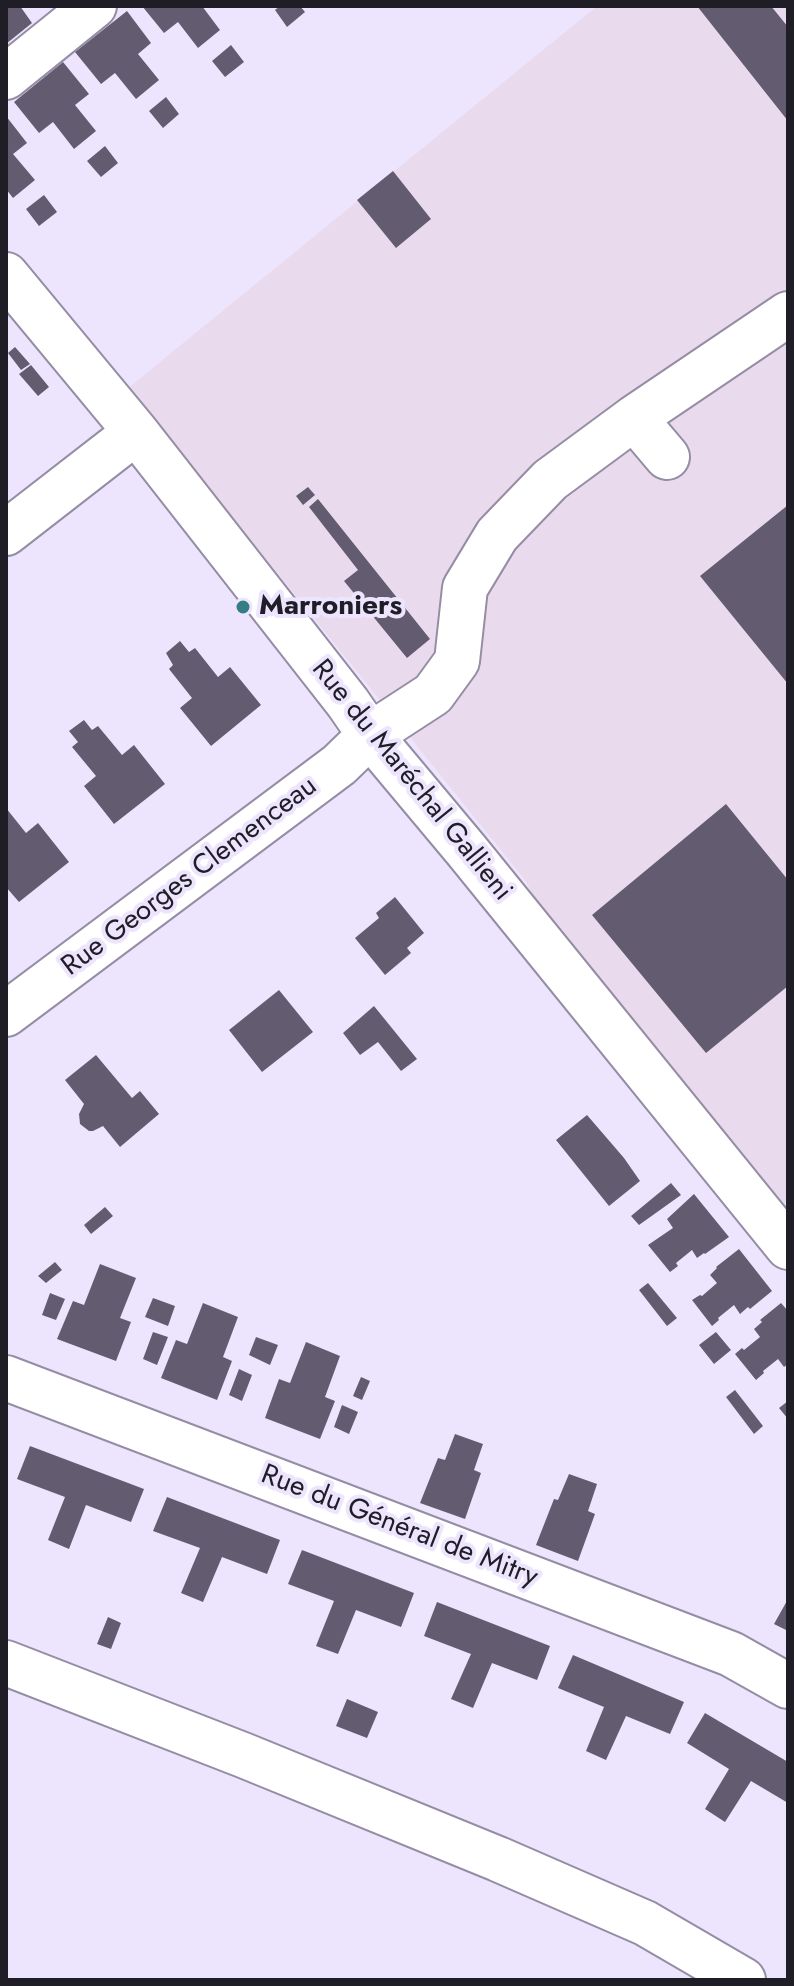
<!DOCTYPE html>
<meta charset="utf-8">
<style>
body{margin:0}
#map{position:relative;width:794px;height:1986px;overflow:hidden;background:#ede5fe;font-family:Jost,sans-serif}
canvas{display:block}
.frame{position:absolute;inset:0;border:8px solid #1f1d25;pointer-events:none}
</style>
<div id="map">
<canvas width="794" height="1986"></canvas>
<div class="frame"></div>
</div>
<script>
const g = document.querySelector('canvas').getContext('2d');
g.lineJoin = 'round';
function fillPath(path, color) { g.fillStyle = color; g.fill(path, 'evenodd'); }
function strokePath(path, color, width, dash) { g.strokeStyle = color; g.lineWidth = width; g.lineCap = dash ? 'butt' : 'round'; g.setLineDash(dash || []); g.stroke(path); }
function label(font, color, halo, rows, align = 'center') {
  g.font = font + ' Jost,sans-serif'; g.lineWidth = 8; g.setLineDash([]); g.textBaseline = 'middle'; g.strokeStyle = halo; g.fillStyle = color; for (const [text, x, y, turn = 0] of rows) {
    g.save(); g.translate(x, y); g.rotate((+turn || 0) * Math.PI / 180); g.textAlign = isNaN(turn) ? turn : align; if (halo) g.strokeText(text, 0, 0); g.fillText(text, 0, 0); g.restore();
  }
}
const industrial = new Path2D(`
 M 597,6 L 788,6 L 788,1247 L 594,1010 L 525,880 L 128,388 Z`);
const building = new Path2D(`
 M 6,6 L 20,6 L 32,23 L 6,44 Z
 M 142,6 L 202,6 L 220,30 L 198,48 L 178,22 L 164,33 Z
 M 280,6 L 300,6 L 305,12 L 287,27 L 275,10 Z
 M 697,6 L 771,6 L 788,27 L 788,121 Z
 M 127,11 L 151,43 L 138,54 L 159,80 L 136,99 L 115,73 L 101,84 L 75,52 Z
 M 231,45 L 244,62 L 225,77 L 212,61 Z
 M 63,62 L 89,94 L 75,105 L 96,131 L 74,149 L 53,122 L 39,133 L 14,102 Z
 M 166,97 L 179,114 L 163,128 L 149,111 Z
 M 6,116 L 27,143 L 13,154 L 35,180 L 13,198 L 6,189 Z
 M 105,146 L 118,163 L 101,177 L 87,161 Z
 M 393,171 L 431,219 L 396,248 L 357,200 Z
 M 44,195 L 57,212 L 39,226 L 26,209 Z
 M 15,347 L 30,364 L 21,370 L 8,353 Z
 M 31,365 L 49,387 L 38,396 L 19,374 Z
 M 308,487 L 315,495 L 303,505 L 296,496 Z
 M 318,499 L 430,639 L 407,658 L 344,581 L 358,570 L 309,507 Z
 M 788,505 L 788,684 L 700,576 Z
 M 180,641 L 189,652 L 195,648 L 218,677 L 230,667 L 261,705 L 211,746 L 180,708 L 192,698 L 169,669 L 173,665 L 166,653 Z
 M 84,720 L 92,730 L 98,726 L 122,755 L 134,745 L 165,784 L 114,824 L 84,786 L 96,776 L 72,747 L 78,742 L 69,731 Z
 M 726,804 L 788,880 L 788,986 L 706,1053 L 592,915 Z
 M 6,808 L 26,833 L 38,823 L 69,862 L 19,902 L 6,887 Z
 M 395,897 L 424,933 L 407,948 L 411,953 L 385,975 L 355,938 L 379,918 L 376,913 Z
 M 279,990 L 313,1032 L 262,1072 L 229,1030 Z
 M 374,1006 L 417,1059 L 401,1071 L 378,1042 L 360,1055 L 343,1033 Z
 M 96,1055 L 132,1098 L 140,1091 L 159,1114 L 120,1147 L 103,1126 L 93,1131 L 89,1131 L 80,1124 L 79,1114 L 84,1104 L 65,1080 Z
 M 587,1115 L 624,1158 L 640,1181 L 609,1206 L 556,1140 Z
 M 671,1183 L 681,1195 L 639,1225 L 631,1216 Z
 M 694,1194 L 729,1237 L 705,1254 L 704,1253 L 697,1258 L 692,1250 L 676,1263 L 678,1266 L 670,1272 L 648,1245 L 673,1228 L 667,1219 Z
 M 105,1207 L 113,1216 L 91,1234 L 84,1225 Z
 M 739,1249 L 772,1291 L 750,1309 L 748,1307 L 740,1314 L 734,1305 L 718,1318 L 719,1320 L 712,1326 L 692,1300 L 700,1295 L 702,1296 L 717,1283 L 710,1275 L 717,1268 L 716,1267 Z
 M 55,1262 L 62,1270 L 46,1283 L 38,1276 Z
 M 100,1264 L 136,1278 L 120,1318 L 131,1322 L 116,1361 L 57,1339 L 73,1301 L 84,1305 Z
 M 648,1283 L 677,1318 L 667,1326 L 639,1290 Z
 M 50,1293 L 65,1299 L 56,1320 L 42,1315 Z
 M 153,1298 L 175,1306 L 168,1326 L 145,1317 Z
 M 203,1303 L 238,1317 L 223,1357 L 232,1361 L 217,1400 L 161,1378 L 176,1340 L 187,1344 Z
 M 781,1303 L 788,1311 L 788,1364 L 784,1367 L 778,1359 L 763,1371 L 764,1373 L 756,1380 L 735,1354 L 742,1348 L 744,1350 L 760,1337 L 754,1329 L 762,1322 L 760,1320 Z
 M 153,1332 L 168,1337 L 157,1365 L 143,1359 Z
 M 716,1332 L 731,1350 L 714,1364 L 699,1345 Z
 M 256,1337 L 278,1345 L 270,1365 L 249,1355 Z
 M 306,1342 L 340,1356 L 325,1397 L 335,1401 L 320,1439 L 265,1418 L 279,1379 L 290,1383 Z
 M 239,1369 L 252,1375 L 242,1401 L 229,1395 Z
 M 361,1377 L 370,1381 L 362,1400 L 353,1396 Z
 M 735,1390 L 763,1426 L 754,1434 L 726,1397 Z
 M 788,1401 L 788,1419 L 779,1408 Z
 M 342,1405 L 358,1412 L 349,1434 L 334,1427 Z
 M 455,1434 L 483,1444 L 474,1470 L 481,1473 L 465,1519 L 420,1503 L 438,1458 L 445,1460 Z
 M 30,1446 L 144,1489 L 131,1522 L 86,1505 L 69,1549 L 48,1540 L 65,1497 L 17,1479 Z
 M 569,1474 L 597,1484 L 588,1511 L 595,1514 L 578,1561 L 536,1545 L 554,1499 L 558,1500 Z
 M 167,1497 L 280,1540 L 267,1574 L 222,1557 L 203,1602 L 181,1593 L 200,1548 L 153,1531 Z
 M 302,1550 L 414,1593 L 401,1627 L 356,1610 L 338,1654 L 316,1646 L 334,1601 L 288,1584 Z
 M 788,1599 L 788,1631 L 774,1624 Z
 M 437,1602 L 550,1646 L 537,1680 L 492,1663 L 473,1708 L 451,1699 L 471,1654 L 424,1636 Z
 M 108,1617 L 121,1623 L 111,1649 L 97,1644 Z
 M 573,1655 L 684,1702 L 670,1734 L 626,1716 L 606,1760 L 586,1751 L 604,1707 L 558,1688 Z
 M 347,1699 L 378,1712 L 367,1738 L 336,1726 Z
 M 705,1713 L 788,1762 L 788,1803 L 751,1781 L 725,1822 L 705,1809 L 729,1769 L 687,1743 Z`);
const minor = new Path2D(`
 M 6,77 L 94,6
 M 6,275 L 136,432 L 348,703 L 370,735 L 467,851 L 788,1247
 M 634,418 L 788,314
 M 6,533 L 136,432
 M 6,1014 L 339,765 L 370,735 L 433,694 L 457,661 L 465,588 L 497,535 L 550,480 L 634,418 L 667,457
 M 6,1378 L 731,1654 L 788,1686
 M 6,1663 L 243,1755 L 498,1859 L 645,1923 L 743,1980`);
const markers = [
 [243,607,8,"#347d82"]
];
const poiNames = [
 ["Marroniers",259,607]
];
const streetNames = [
 ["Rue du Maréchal Gallieni",411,781,51],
 ["Rue Georges Clemenceau",190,877,-37],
 ["Rue du Général de Mitry",399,1527,21]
];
fillPath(industrial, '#eadaed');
fillPath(building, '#635c71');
strokePath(minor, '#948da4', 48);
strokePath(minor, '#fff', 44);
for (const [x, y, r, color] of markers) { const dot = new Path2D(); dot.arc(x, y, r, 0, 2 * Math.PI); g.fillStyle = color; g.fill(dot); strokePath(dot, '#ede5fe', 3); }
label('bold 28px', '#1f1d25', '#ede5fe', poiNames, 'left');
label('28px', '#1f1d25', '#ede5fe', streetNames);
</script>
